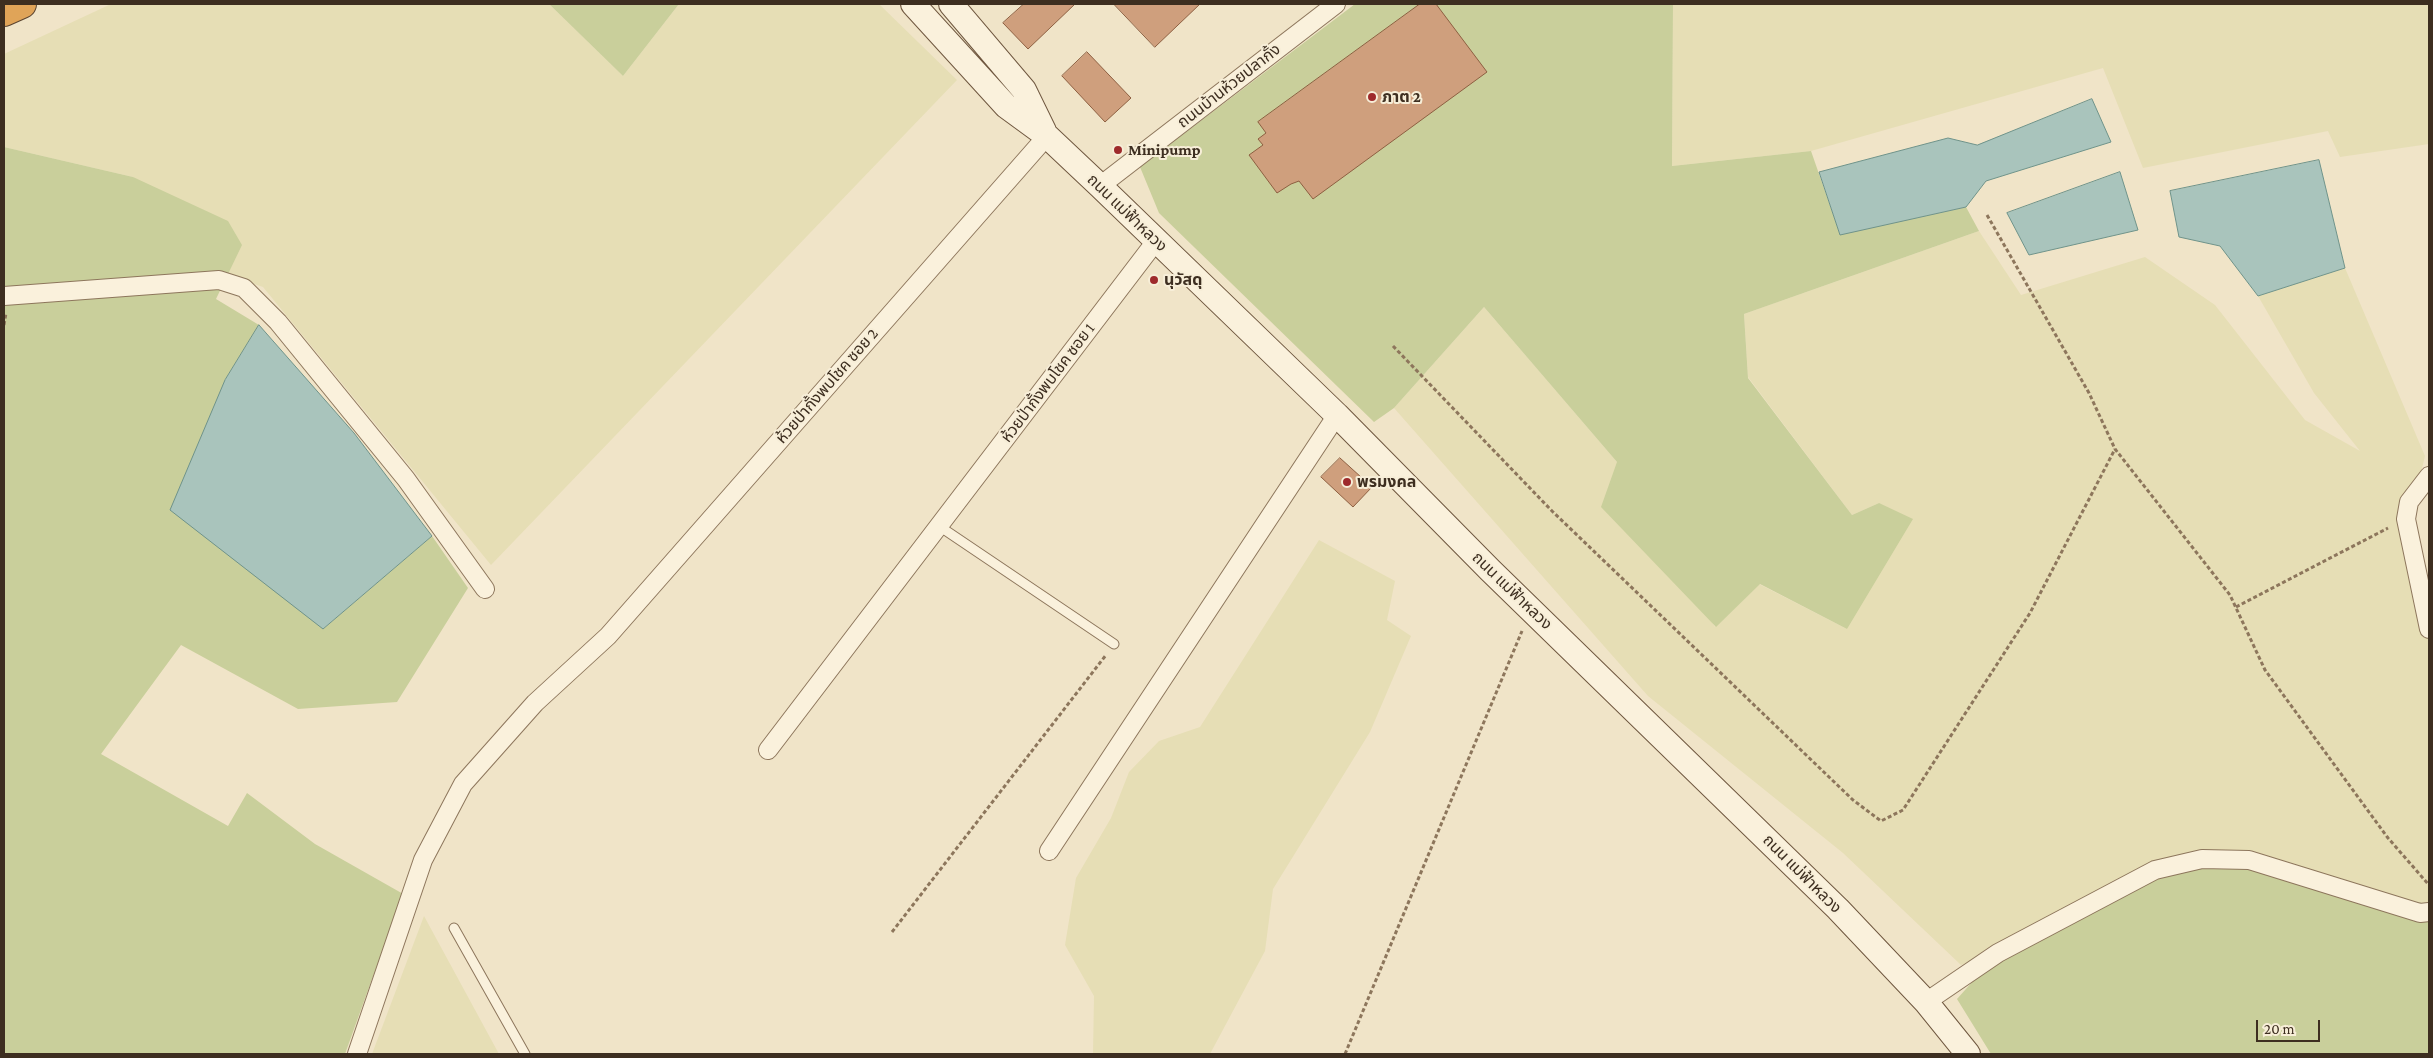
<!DOCTYPE html>
<meta charset="utf-8">
<style>
body{margin:0}
#map{position:relative;width:2433px;height:1058px;overflow:hidden;background:#f0e4c8;font-family:"Crimson Pro",serif}
canvas{display:block}
.frame{position:absolute;inset:0;border:5px solid #3d2e20;pointer-events:none}
.scale{position:absolute;left:2256px;top:1020px;width:64px;height:22px;box-sizing:border-box;border:2px solid #3d2e20;border-top:0;padding-left:6px;font-size:15px;line-height:18px;white-space:nowrap;color:#3d2e20;-webkit-text-stroke:4px #f7eed8;paint-order:stroke}
</style>
<div id="map">
<canvas width="2433" height="1058"></canvas>
<div class="frame"></div>
<div class="scale">20 m</div>
</div>
<script>
const g = document.querySelector('canvas').getContext('2d');
g.lineJoin = 'round';
function fillPath(path, color) { g.fillStyle = color; g.fill(path, 'evenodd'); }
function strokePath(path, color, width, dash) { g.strokeStyle = color; g.lineWidth = width; g.lineCap = dash ? 'butt' : 'round'; g.setLineDash(dash || []); g.stroke(path); }
function label(font, color, halo, rows, align = 'center') {
  g.font = font + ' "Crimson Pro","Noto Sans Thai",serif'; g.lineWidth = 4; g.setLineDash([]); g.textBaseline = 'middle'; g.strokeStyle = halo; g.fillStyle = color; for (const [text, x, y, turn = 0] of rows) {
    g.save(); g.translate(x, y); g.rotate((+turn || 0) * Math.PI / 180); g.textAlign = isNaN(turn) ? turn : align; if (halo) g.strokeText(text, 0, 0); g.fillText(text, 0, 0); g.restore();
  }
}
const farmland = new Path2D(`
 M 111,4 L 549,4 L 623,76 L 679,4 L 879,4 L 957,80 L 491,565 L 263,287 L 227,275 L 133,177 L 4,147 L 4,54 Z
 M 1673,4 L 2429,4 L 2429,144 L 2340,157 L 2328,131 L 2143,168 L 2103,68 L 1811,151 L 1672,166 Z
 M 1979,231 L 2021,295 L 2145,257 L 2215,305 L 2305,420 L 2360,451 L 2314,393 L 2258,296 L 2345,268 L 2425,456 L 2417,489 L 2409,502 L 2429,629 L 2429,912 L 1998,953 L 1961,965 L 1843,853 L 1648,696 L 1394,408 L 1484,307 L 1617,462 L 1715,627 L 1759,584 L 1847,629 L 1879,503 L 1852,515 L 1748,377 L 1744,314 Z
 M 1319,540 L 1395,581 L 1387,620 L 1411,636 L 1370,732 L 1273,889 L 1265,951 L 1210,1054 L 1093,1054 L 1094,996 L 1065,945 L 1076,878 L 1111,818 L 1129,772 L 1159,741 L 1200,727 Z
 M 424,916 L 499,1054 L 372,1054 Z`);
const green = new Path2D(`
 M 549,4 L 679,4 L 623,76 Z
 M 1355,4 L 1673,4 L 1672,166 L 1811,151 L 1840,234 L 1966,207 L 1979,231 L 1744,314 L 1748,378 L 1852,515 L 1879,503 L 1913,519 L 1847,629 L 1760,584 L 1716,627 L 1601,507 L 1617,462 L 1484,307 L 1394,408 L 1374,422 L 1159,213 L 1140,167 Z
 M 4,147 L 133,177 L 228,221 L 242,245 L 216,299 L 259,325 L 225,380 L 323,629 L 432,536 L 468,588 L 397,702 L 298,709 L 181,645 L 101,754 L 228,826 L 247,793 L 315,844 L 405,895 L 372,979 L 345,1054 L 4,1054 Z
 M 2249,860 L 2429,912 L 2429,1054 L 1991,1054 L 1957,999 L 1998,953 L 2155,870 Z`);
const water = new Path2D(`
 M 2092,99 L 2111,142 L 1986,181 L 1966,207 L 1840,235 L 1819,172 L 1948,138 L 1977,145 Z
 M 2319,160 L 2345,268 L 2258,296 L 2220,246 L 2179,237 L 2170,191 Z
 M 2120,172 L 2138,230 L 2029,255 L 2007,213 Z
 M 259,325 L 354,433 L 432,536 L 323,629 L 170,510 L 225,380 Z`);
const building = new Path2D(`
 M 1024,4 L 1075,4 L 1028,49 L 1003,23 Z
 M 1114,4 L 1200,4 L 1155,47 Z
 M 1420,4 L 1436,4 L 1487,72 L 1313,199 L 1299,181 L 1291,184 L 1277,193 L 1249,155 L 1263,145 L 1258,139 L 1266,133 L 1258,122 Z
 M 1087,52 L 1131,98 L 1105,122 L 1062,76 Z
 M 1340,458 L 1372,487 L 1353,507 L 1321,477 Z`);
const path = new Path2D(`
 M 1987,215 L 2089,393 L 2115,449 L 2230,595 L 2265,670 L 2388,838 L 2429,885
 M 4,325 L 6,313
 M 1393,346 L 1552,511 L 1853,800 L 1881,821 L 1903,810 L 2030,613 L 2115,449
 M 2236,607 L 2388,528
 M 892,932 L 1106,655
 M 1345,1054 L 1522,631`);
const lane = new Path2D(`
 M 939,526 L 1114,644
 M 454,928 L 525,1054`);
const street = new Path2D(`
 M 1100,186 L 1336,4
 M 4,296 L 219,280 L 244,288 L 278,322 L 406,479 L 485,589
 M 2429,476 L 2409,502 L 2406,519 L 2429,629
 M 768,750 L 1156,241
 M 1049,851 L 1337,415
 M 1926,1002 L 1998,953 L 2155,870 L 2202,859 L 2249,860 L 2420,913 L 2429,912
 M 357,1054 L 423,860 L 463,784 L 535,703 L 608,636 L 1047,136`);
const secondary = new Path2D(`
 M 913,4 L 1006,106 L 1047,136 L 1100,186 L 1337,415 L 1490,570 L 1838,909 L 1926,1002 L 1968,1054
 M 951,4 L 1024,90 L 1044,131`);
const highway = new Path2D(`
 M 4,12 L 22,4`);
const markers = [
 [1372,97,5,"#9e2a2b"],
 [1118,150,5,"#9e2a2b"],
 [1154,280,5,"#9e2a2b"],
 [1347,482,5,"#9e2a2b"]
];
const streetNames = [
 ["ถนนบ้านห้วยปลากั้ง",1229,86,-38],
 ["ถนน แม่ฟ้าหลวง",1127,213,44],
 ["ห้วยป่ากั้งพบโชค ซอย 1",1048,383,-53],
 ["ห้วยป่ากั้งพบโชค ซอย 2",827,386,-49],
 ["ถนน แม่ฟ้าหลวง",1512,591,44],
 ["ถนน แม่ฟ้าหลวง",1802,874,45]
];
const poiNames = [
 ["ภาต 2",1382,97],
 ["Minipump",1128,150],
 ["นุวัสดุ",1164,280],
 ["พรมงคล",1357,482]
];
fillPath(farmland, '#e6deb5');
fillPath(green, '#c9cf9b');
fillPath(water, '#a9c4bc');
strokePath(water, '#6f938a', 1);
fillPath(building, '#cf9f7d');
strokePath(building, '#8d5f41', 1);
strokePath(lane, '#8d765c', 11);
strokePath(street, '#8d765c', 20);
strokePath(secondary, '#6f573f', 26);
strokePath(highway, '#5b4430', 30);
strokePath(path, '#8d765c', 3, [4, 2.5]);
strokePath(lane, '#faf1dc', 9);
strokePath(street, '#faf1dc', 18);
strokePath(secondary, '#faf1dc', 24);
strokePath(highway, '#e0a458', 28);
for (const [x, y, r, color] of markers) { const dot = new Path2D(); dot.arc(x, y, r, 0, 2 * Math.PI); g.fillStyle = color; g.fill(dot); strokePath(dot, '#f7eed8', 2); }
label('16px', '#3d2e20', '#f7eed8', streetNames);
label('bold 16px', '#3d2e20', '#f7eed8', poiNames, 'left');
</script>
